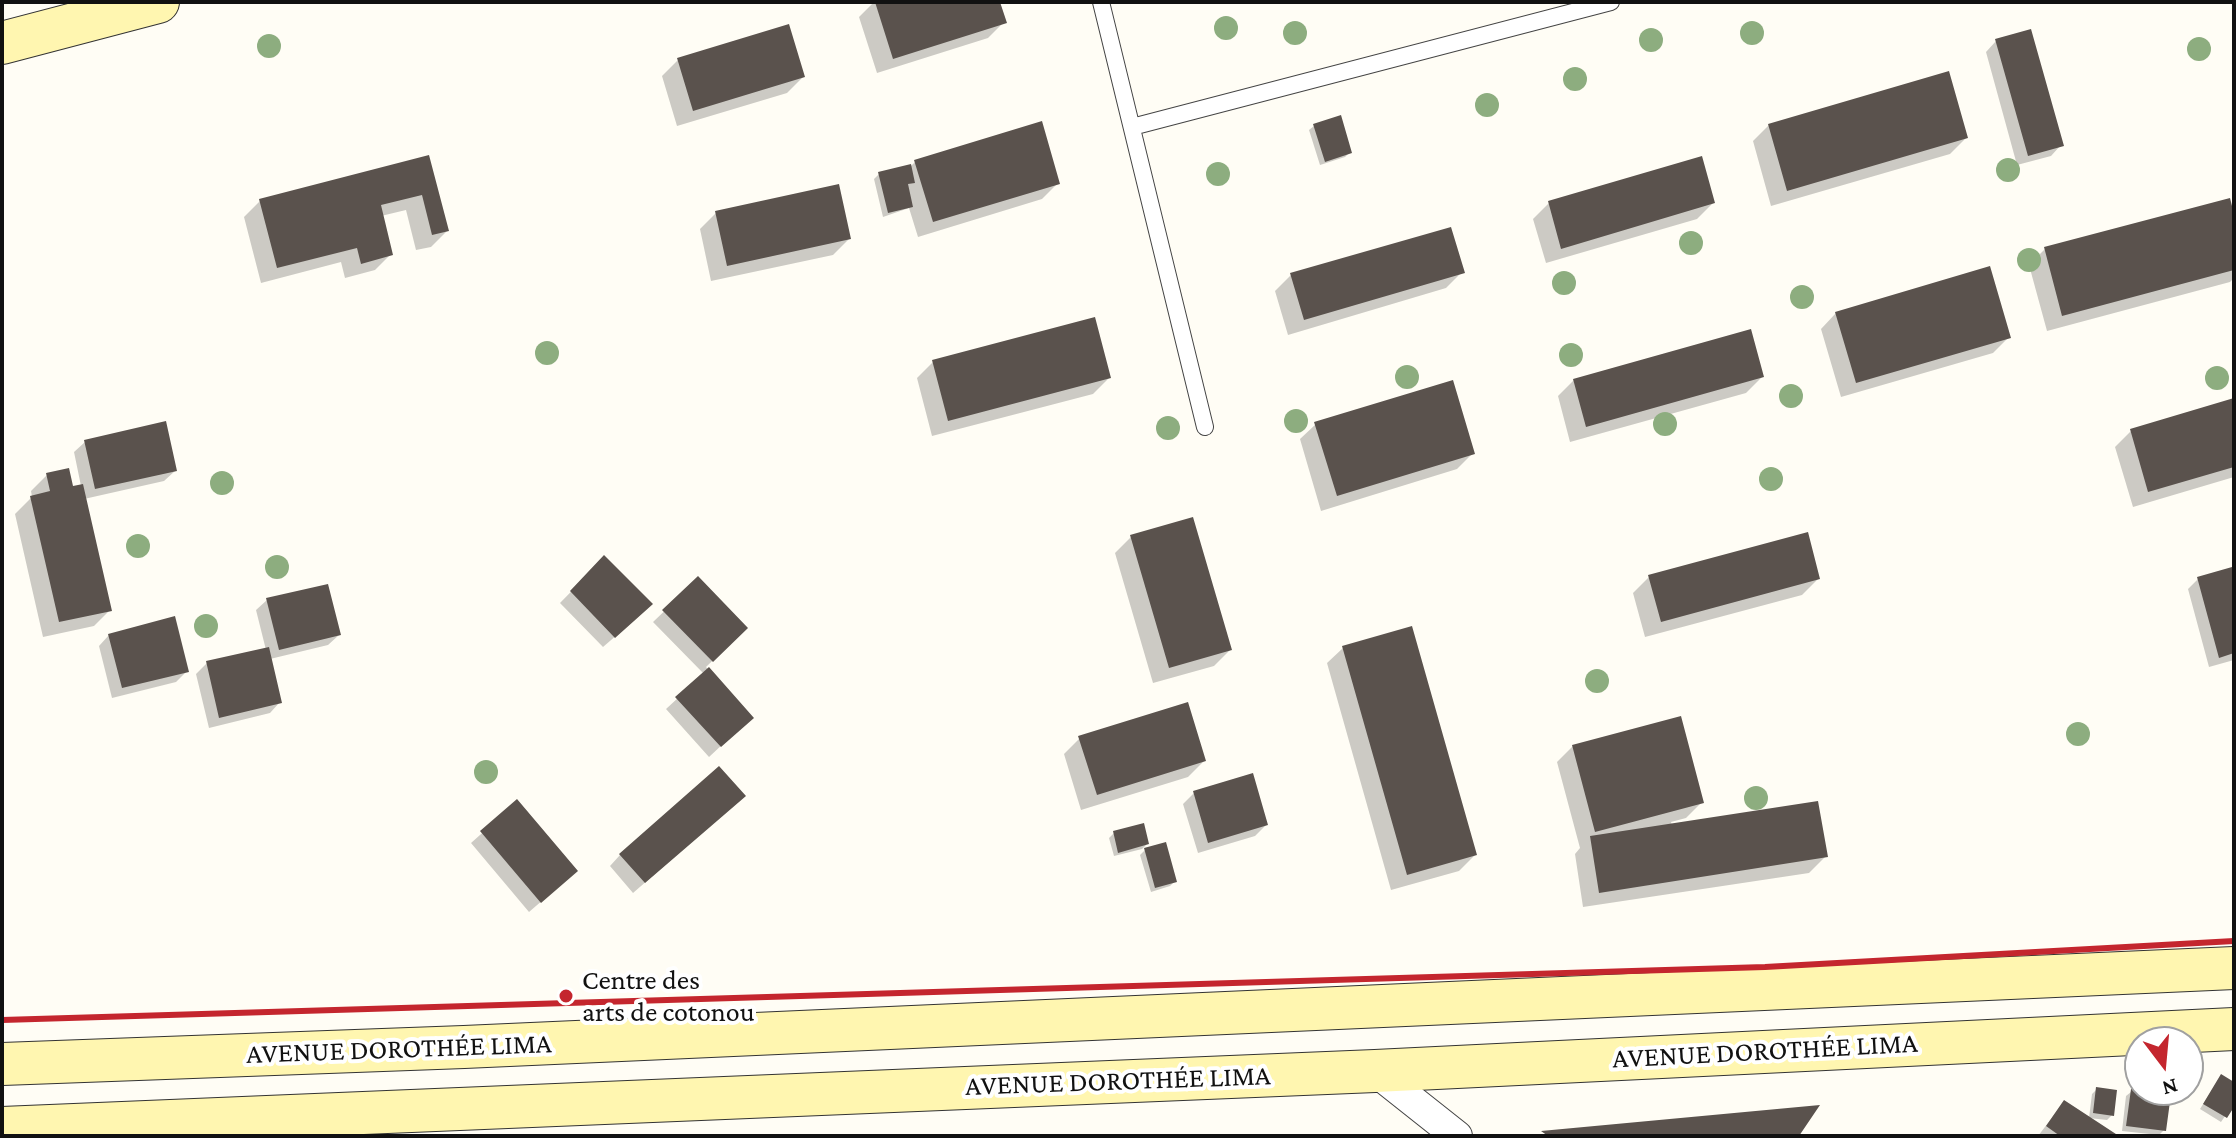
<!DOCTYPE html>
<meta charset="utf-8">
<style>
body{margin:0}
#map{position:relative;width:2236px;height:1138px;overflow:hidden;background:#fffdf5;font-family:"Crimson Pro",serif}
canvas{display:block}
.frame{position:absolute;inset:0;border:4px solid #111;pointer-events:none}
.north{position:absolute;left:2124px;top:1026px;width:80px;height:80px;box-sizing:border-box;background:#fff;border:2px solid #a0a0a0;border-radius:50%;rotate:164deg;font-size:22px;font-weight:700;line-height:32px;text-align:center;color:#111}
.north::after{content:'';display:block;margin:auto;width:28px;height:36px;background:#c4262e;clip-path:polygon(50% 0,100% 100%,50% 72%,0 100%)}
</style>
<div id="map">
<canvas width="2236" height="1138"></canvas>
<div class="frame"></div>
<div class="north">N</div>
</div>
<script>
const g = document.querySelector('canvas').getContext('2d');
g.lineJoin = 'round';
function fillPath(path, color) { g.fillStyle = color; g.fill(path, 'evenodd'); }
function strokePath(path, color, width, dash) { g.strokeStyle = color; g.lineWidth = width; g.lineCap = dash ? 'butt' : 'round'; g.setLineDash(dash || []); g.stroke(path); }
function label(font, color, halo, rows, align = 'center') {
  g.font = font + ' "Crimson Pro",serif'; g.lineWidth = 8; g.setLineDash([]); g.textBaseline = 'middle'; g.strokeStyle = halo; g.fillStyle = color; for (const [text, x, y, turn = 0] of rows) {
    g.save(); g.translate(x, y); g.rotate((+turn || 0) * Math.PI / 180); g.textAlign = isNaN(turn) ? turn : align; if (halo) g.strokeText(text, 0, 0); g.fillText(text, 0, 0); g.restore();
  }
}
const shadow = new Path2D(`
 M 874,2 L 998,2 L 1004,22 L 988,38 L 877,73 L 859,17 Z
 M 1996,41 L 2061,145 L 2051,156 L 2017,165 L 1986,52 Z
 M 678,60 L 803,77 L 787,93 L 677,126 L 662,76 Z
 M 1769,125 L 1966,138 L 1950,154 L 1771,206 L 1753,141 Z
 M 1314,126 L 1350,152 L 1345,157 L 1320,165 L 1309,130 Z
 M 428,158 L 447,231 L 431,247 L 416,250 L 406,210 L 381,216 L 391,254 L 375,270 L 345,278 L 341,262 L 261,283 L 244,217 L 260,201 Z
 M 915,162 L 1058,183 L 1042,199 L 918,237 L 909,208 L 883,217 L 874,179 L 879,174 L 911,166 Z
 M 1549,203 L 1713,203 L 1697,219 L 1546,263 L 1533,219 Z
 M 716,213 L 849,239 L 833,255 L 711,281 L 700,229 Z
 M 2234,222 L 2234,278 L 2230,282 L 2047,331 L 2029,265 L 2045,249 Z
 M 1462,272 L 1446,288 L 1288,335 L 1275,291 L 1291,275 Z
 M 1836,313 L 2009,337 L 1993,353 L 1841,397 L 1821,329 Z
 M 933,362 L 1109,378 L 1093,394 L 932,436 L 917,378 Z
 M 1762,377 L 1746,393 L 1570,442 L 1558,396 L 1574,380 Z
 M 2234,400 L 2234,477 L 2133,507 L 2115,447 L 2131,431 Z
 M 1316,424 L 1473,453 L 1457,469 L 1321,511 L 1300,439 Z
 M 85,442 L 175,471 L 164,481 L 84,499 L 110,610 L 94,626 L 43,637 L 15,514 L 32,497 L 31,491 L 47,475 L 71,488 L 81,486 L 74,452 Z
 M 1131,537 L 1230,650 L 1214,666 L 1153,683 L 1115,553 Z
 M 604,558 L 640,615 L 603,647 L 560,603 Z
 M 2231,570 L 2234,582 L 2234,660 L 2209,667 L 2188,589 L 2198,579 Z
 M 1649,577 L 1818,579 L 1802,595 L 1645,637 L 1633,593 Z
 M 698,579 L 746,628 L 706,667 L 752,717 L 709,757 L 666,709 L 704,674 L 653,622 Z
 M 267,600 L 339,635 L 328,645 L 270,659 L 280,702 L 270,713 L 209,728 L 196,674 L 207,663 L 266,650 L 256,610 Z
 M 109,635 L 187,671 L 176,682 L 112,698 L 99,646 Z
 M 1343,648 L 1475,855 L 1459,871 L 1391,890 L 1327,663 Z
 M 1080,738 L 1204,761 L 1188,777 L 1081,810 L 1064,754 Z
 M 1573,746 L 1702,802 L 1686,818 L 1671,822 L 1672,825 L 1825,857 L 1809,873 L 1583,907 L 1575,854 L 1580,848 L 1557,762 Z
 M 1194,793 L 1266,825 L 1255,836 L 1198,853 L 1183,804 Z
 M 517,802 L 565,881 L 529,912 L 471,843 Z
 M 733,806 L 633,893 L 610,866 L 620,855 Z
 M 1114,833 L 1147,844 L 1142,849 L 1114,856 L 1109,838 Z
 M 1145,850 L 1175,881 L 1170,886 L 1151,892 L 1140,855 Z
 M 2217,1082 L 2234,1085 L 2234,1103 L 2221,1122 L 2200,1109 Z
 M 2097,1089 L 2112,1115 L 2107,1120 L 2089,1118 L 2092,1094 Z
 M 2131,1092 L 2164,1130 L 2159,1135 L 2122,1131 L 2126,1096 Z
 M 2064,1102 L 2116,1136 L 2038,1136 Z`);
const building = new Path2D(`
 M 875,2 L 1000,2 L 1007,23 L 893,59 Z
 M 789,24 L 805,77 L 693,111 L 677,58 Z
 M 2031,29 L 2064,146 L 2028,156 L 1995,39 Z
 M 1949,71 L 1968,138 L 1787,191 L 1768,124 Z
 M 1341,115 L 1352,153 L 1325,162 L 1313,124 Z
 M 1042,121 L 1060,184 L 933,222 L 914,160 Z
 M 429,155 L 449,231 L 432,235 L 422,195 L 381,205 L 393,255 L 361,264 L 357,248 L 277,268 L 259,199 Z
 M 1702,156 L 1715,203 L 1561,249 L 1548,201 Z
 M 911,164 L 915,183 L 908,184 L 913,207 L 888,213 L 878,172 Z
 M 839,184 L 851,239 L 727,266 L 715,211 Z
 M 2230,198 L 2234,214 L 2234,270 L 2062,316 L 2044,247 Z
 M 1451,227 L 1465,273 L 1304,320 L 1290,273 Z
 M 1990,266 L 2011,338 L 1856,383 L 1835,312 Z
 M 1095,317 L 1111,378 L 948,421 L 932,360 Z
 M 1751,329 L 1764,377 L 1586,427 L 1573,379 Z
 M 1453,380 L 1475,454 L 1337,496 L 1314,422 Z
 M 2234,398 L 2234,467 L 2148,492 L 2130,429 Z
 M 166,421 L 177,471 L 95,489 L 84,440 Z
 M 69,468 L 73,486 L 83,484 L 112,611 L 59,622 L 30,496 L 50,491 L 46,473 Z
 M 1193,517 L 1232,650 L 1169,668 L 1130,535 Z
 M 1808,532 L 1820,579 L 1661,622 L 1648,575 Z
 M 604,555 L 653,604 L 615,638 L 570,591 Z
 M 2232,567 L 2234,653 L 2219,658 L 2197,577 Z
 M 698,576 L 748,628 L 713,662 L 662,610 Z
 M 328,584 L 341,635 L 279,650 L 266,598 Z
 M 175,616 L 189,672 L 122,688 L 108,634 Z
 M 1412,626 L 1477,855 L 1407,875 L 1342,646 Z
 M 269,647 L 282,703 L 219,718 L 206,661 Z
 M 709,667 L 754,718 L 721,747 L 675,697 Z
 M 1188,702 L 1206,761 L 1097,795 L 1078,736 Z
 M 1681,716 L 1704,803 L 1595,832 L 1572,745 Z
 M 719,766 L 746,796 L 645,883 L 619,854 Z
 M 1253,773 L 1268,825 L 1208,843 L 1193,791 Z
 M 517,799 L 578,871 L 541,903 L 480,831 Z
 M 1818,801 L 1828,857 L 1599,893 L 1590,836 Z
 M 1144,823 L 1149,844 L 1118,853 L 1113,831 Z
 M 1166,842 L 1177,882 L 1155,888 L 1144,848 Z
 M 2221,1074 L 2234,1082 L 2234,1107 L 2227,1118 L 2203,1104 Z
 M 2096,1087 L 2117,1090 L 2114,1116 L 2093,1113 Z
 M 2131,1089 L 2171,1094 L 2166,1131 L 2126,1126 Z
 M 2064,1100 L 2119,1136 L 2060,1136 L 2046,1126 Z
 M 1820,1105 L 1799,1136 L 1548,1136 L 1541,1131 Z`);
const lane = new Path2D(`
 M 1101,2 L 1205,427
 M 1132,127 L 1611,2`);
const street = new Path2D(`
 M 1375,1071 L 1457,1136`);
const secondary = new Path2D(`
 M 2,43 L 158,2
 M 2,1064 L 464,1047 L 2234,968
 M 2,1128 L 1375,1071 L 2234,1029`);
const rail = new Path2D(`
 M 2,1020 L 1765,967 L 2234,941`);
const trees = [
 [1226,28],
 [1295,33],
 [1752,33],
 [1651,40],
 [269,46],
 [2199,49],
 [1575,79],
 [1487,105],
 [2008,170],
 [1218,174],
 [1691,243],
 [2029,260],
 [1564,283],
 [1802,297],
 [547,353],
 [1571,355],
 [1407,377],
 [2217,378],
 [1791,396],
 [1296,421],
 [1665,424],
 [1168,428],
 [1771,479],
 [222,483],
 [138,546],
 [277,567],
 [206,626],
 [1597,681],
 [2078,734],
 [486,772],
 [1756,798]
];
const markers = [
 [566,996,8,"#c4262e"]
];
const poiNames = [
 ["Centre des",582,980],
 ["arts de cotonou",582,1012]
];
const streetNames = [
 ["AVENUE DOROTHÉE LIMA",399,1049,-2],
 ["AVENUE DOROTHÉE LIMA",1765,1051,-3],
 ["AVENUE DOROTHÉE LIMA",1118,1081,-2]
];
fillPath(shadow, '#0003');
fillPath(building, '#5a524d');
strokePath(lane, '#444', 18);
strokePath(street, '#444', 32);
strokePath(secondary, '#333', 44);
strokePath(lane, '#fff', 16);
strokePath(street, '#fff', 30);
strokePath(secondary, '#fff6b0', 42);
strokePath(rail, '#c4262e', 6);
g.fillStyle = '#8dad7f';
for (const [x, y] of trees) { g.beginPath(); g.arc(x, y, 12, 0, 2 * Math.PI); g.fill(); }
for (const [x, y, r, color] of markers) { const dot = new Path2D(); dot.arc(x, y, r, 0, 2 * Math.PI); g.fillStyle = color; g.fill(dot); strokePath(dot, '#fff', 3); }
label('28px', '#111', '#fff', poiNames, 'left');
label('28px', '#111', '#fff', streetNames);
</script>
